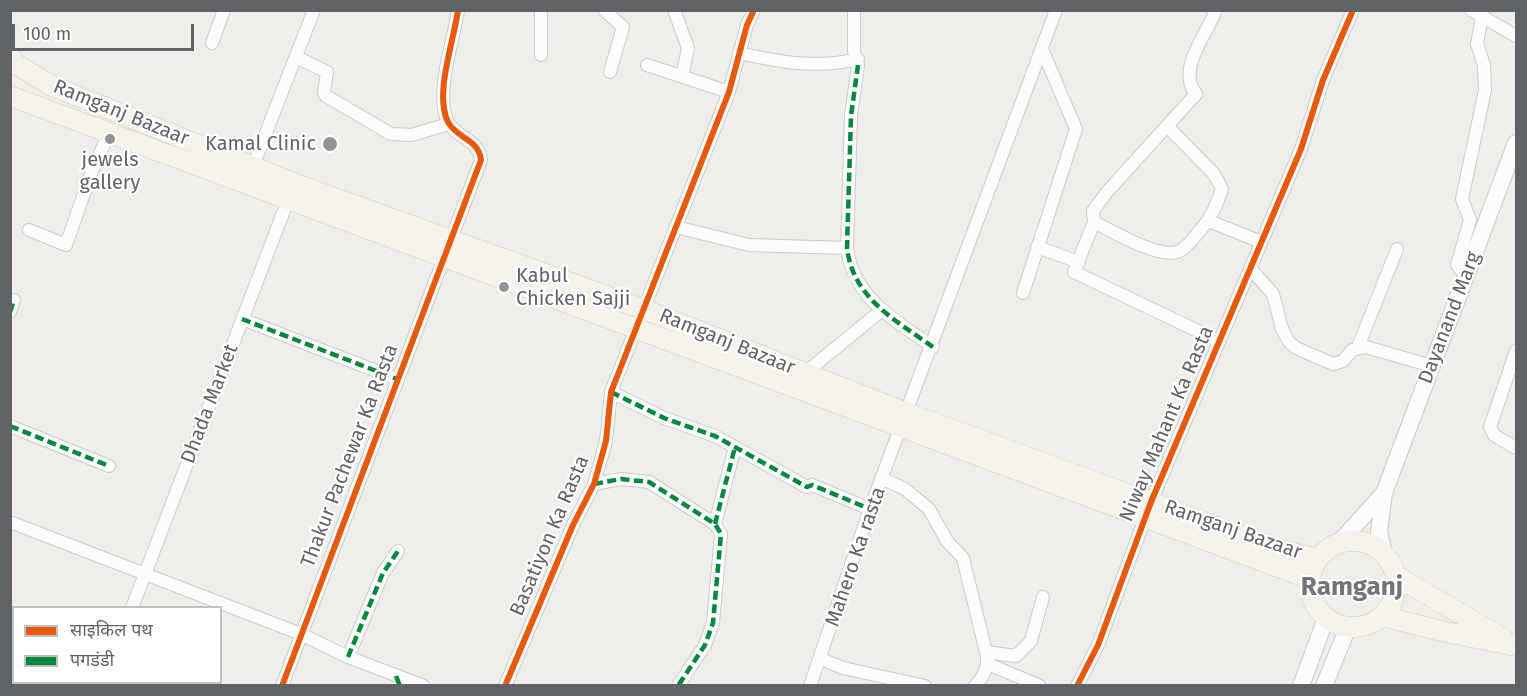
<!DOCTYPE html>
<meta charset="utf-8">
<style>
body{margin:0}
#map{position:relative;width:1527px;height:696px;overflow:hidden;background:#efeeea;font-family:"Fira Sans","Noto Sans Devanagari",sans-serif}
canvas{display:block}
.frame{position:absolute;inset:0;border:12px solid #5f6368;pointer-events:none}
.legend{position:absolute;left:12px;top:606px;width:210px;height:78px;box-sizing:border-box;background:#fff;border:2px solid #bfc1c3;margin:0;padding:8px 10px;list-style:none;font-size:18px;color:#5f6368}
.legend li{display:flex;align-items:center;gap:12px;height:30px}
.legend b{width:30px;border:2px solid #bfc1c3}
.scale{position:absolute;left:12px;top:24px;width:182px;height:27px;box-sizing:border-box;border:3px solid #5f6368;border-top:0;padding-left:8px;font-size:18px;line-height:21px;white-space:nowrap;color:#5f6368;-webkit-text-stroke:4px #fff;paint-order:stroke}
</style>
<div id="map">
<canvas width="1527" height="696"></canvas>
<div class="frame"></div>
<ul class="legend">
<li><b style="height:8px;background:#e8590c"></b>साइकिल पथ</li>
<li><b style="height:8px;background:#00873e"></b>पगडंडी</li>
</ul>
<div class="scale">100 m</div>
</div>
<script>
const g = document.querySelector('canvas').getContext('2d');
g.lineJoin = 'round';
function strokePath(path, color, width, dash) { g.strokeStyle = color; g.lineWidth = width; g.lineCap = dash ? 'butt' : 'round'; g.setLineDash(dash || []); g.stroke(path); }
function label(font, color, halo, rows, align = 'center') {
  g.font = font + ' "Fira Sans",sans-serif'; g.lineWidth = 4.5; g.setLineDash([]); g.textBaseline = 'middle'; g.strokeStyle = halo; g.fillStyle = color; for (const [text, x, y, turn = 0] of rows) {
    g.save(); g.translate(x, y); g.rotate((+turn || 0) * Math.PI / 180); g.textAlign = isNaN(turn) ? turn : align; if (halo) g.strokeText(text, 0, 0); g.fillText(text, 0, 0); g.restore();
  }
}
const street = new Path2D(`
 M 604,10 L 623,27 L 610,72
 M 674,10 L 688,48 L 682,77
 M 854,10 L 854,51 L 858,65 L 851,116 L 847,248 C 853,298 895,320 933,347
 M 1216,10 C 1207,34 1176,70 1196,94 L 1107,192 L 1093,211 L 1094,222 L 1074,272 L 1219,341
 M 1471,10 L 1516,36
 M 212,43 L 224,10
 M 739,53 C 779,62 818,69 858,59
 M 541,55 L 541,10
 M 296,57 L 327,72 L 324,93 L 326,96 L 391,134 L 412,135 L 448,124
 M 647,65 L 729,92
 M 251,171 L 314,10
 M 1209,221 L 1261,242
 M 1094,222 C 1112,231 1157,258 1177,252 C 1185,250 1192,240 1197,234 C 1210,220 1216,207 1222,189 L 1214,174 L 1167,126
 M 676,227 L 749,245 L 847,248
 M 29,230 L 66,245 L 92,171 L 110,131
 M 1037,247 L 1079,262
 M 1250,268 L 1273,294 L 1282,329 L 1289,342 L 1296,348 L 1333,364 L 1343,361 L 1352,350 L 1366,347 L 1432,366
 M 1466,276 L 1457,265 L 1470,220 L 1462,199 L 1485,90 L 1484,65 L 1477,44 L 1482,17
 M 1023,293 L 1076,129 L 1042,49
 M 10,312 L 14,300
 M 242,319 L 397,379
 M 1358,347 L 1397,249
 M 1516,351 L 1490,427 L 1494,435 L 1516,448
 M 805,373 L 882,310
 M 611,392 L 664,418 L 715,436 L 807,487 L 812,485 L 870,509
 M 10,426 L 109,466
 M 883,479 L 905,489 L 929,509 L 947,541 L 963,558 L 986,652 L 1016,656 L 1031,641 L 1043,597
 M 594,484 L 621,479 L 649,482 L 715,524 L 721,534 L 713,623 L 705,645 L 678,686
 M 10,522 L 301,634 L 348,657 L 424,686
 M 715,524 L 735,447
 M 132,608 L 288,200
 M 348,657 L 383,573 L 398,551
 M 821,659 L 843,668 L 925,686
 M 988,664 L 1040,686
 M 102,686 L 103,682
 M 282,686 L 481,160 C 479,139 456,138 448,122 C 434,94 454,41 458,10
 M 505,686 L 573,525 L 594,484 L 606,441 L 611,392 L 729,92 L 747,25 L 754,10
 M 810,686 L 870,509 L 1056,10
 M 975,686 C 983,677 988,669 987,656
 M 1077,686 L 1098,645 L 1151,502 L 1301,149 L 1323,80 L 1353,10`);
const secondary = new Path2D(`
 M 1338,544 L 1384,493
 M 1384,554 L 1379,532 L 1384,493 L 1516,143
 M 1301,686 L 1326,618
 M 1324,686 L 1348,627`);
const primary = new Path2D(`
 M 10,56 L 14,63 L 52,86 L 301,186 L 643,309 L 907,413 L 1278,549 L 1318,559
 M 10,96 L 1310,579
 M1310 584a43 43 0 1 1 86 0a43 43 0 1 1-86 0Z
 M 1396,576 L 1502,638
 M 1382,616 L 1441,631 L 1516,646`);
const quiet = new Path2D(`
 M 858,65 L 851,116 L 847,248 C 853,298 895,320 933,347
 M 10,312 L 14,300
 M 242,319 L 397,379
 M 611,392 L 664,418 L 715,436 L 807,487 L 812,485 L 870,509
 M 10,426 L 109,466
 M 594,484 L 621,479 L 649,482 L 715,524 L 721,534 L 713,623 L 705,645 L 678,686
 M 715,524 L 735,447
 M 348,657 L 383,573 L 398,551
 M 396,676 L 400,686`);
const cycleway = new Path2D(`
 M 282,686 L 481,160 C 479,139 456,138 448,122 C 434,94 454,41 458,10
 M 505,686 L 573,525 L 594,484 L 606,441 L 611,392 L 729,92 L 747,25 L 754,10
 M 1077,686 L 1098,645 L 1151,502 L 1301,149 L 1323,80 L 1353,10`);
const markers = [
 [110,139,6,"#919496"],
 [330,144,8,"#919496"],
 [504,287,6,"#919496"]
];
const streetNames = [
 ["Ramganj Bazaar",121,113,22],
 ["Dayanand Marg",1450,318,-69],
 ["Ramganj Bazaar",727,342,22],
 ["Dhada Market",210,404,-69],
 ["Niway Mahant Ka Rasta",1167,424,-67],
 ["Thakur Pachewar Ka Rasta",350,456,-69],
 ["Ramganj Bazaar",1233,530,19],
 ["Basatiyon Ka Rasta",550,536,-67],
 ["Mahero Ka rasta",856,557,-71]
];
const poiNames = [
 ["Kamal Clinic",316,144],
 ["jewels",110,160,"center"],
 ["gallery",110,183,"center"],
 ["Kabul",516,276,"left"],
 ["Chicken Sajji",516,299,"left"]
];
const districtNames = [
 ["Ramganj",1352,588]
];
strokePath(street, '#cbcccc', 14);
strokePath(secondary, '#cacacb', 18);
strokePath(primary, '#d7ceb8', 21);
strokePath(street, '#fdfcfc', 12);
strokePath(secondary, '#fdfcfc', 16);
strokePath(primary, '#f4f2e9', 20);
strokePath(quiet, '#00873e', 4.5, [9, 4.5]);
strokePath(cycleway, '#e8590c', 6);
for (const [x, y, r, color] of markers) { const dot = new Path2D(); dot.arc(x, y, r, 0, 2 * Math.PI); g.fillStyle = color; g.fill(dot); strokePath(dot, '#fff', 2); }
label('20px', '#5f6368', '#fff', streetNames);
label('20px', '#5f6368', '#fff', poiNames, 'right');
label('bold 26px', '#70757a', '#fff', districtNames);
</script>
